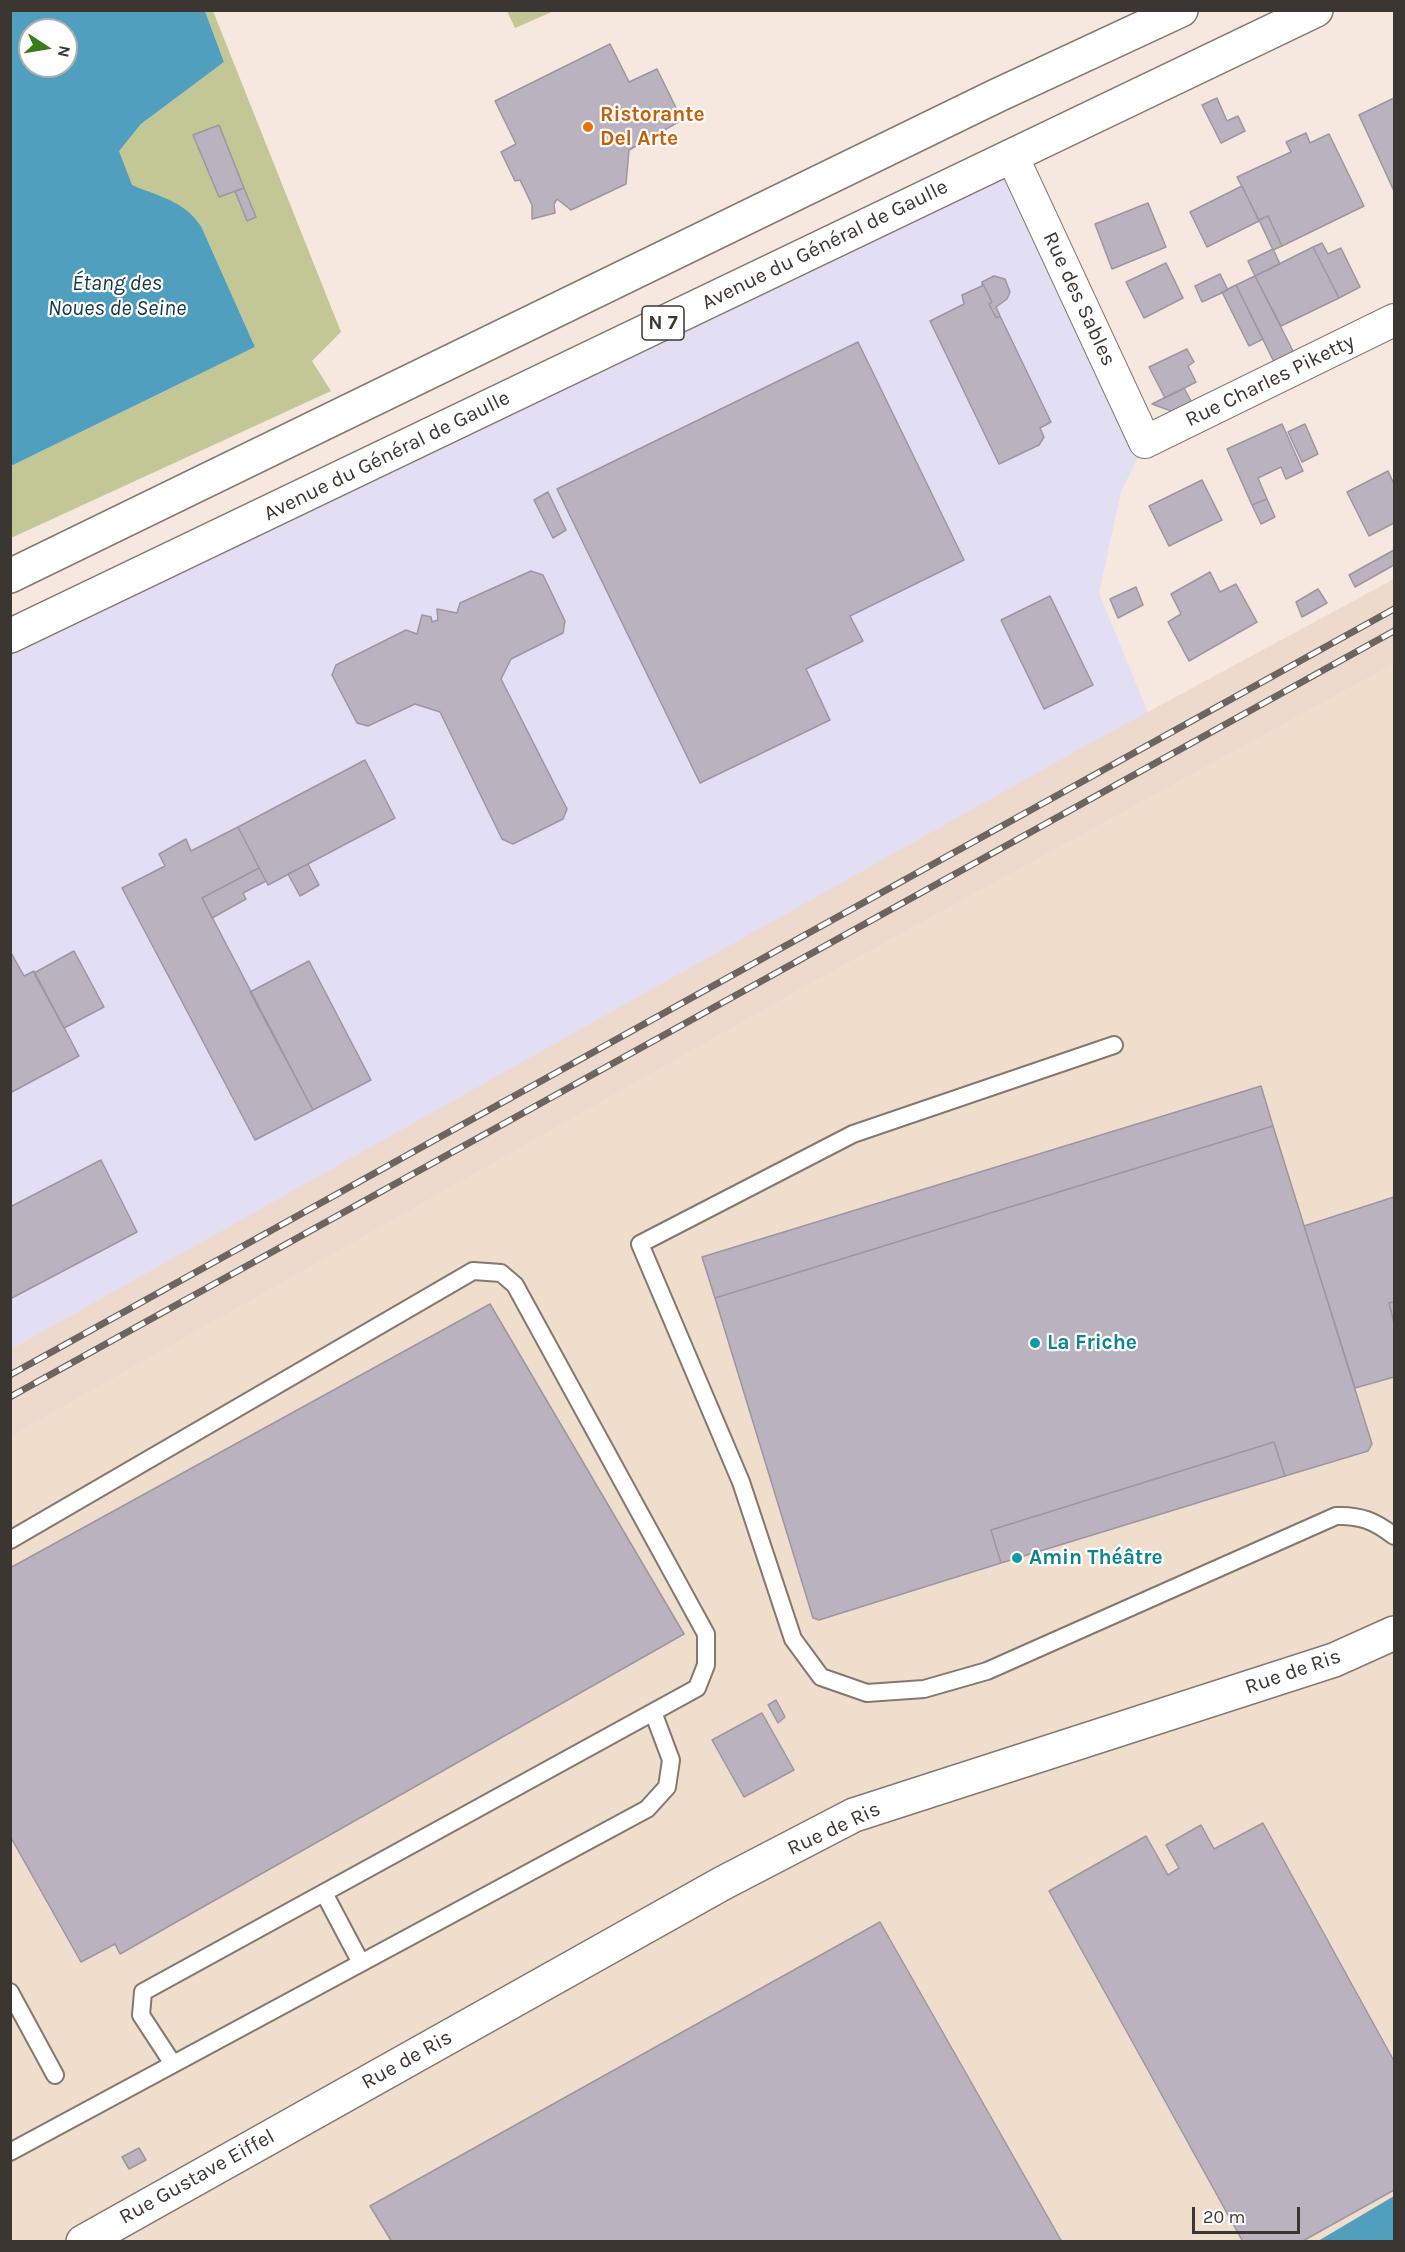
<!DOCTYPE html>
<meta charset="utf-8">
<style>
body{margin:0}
#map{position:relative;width:1405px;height:2252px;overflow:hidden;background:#f6e8de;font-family:Karla,sans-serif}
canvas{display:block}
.frame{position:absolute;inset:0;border:12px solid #3b3632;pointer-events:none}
.north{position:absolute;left:18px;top:18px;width:60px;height:60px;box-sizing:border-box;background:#fff;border:2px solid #b1afad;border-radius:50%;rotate:102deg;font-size:16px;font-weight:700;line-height:24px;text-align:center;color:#3b3632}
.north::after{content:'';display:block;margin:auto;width:21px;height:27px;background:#3a7c1d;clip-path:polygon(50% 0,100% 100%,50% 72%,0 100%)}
.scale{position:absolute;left:1192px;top:2207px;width:108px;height:27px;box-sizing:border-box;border:3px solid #3b3632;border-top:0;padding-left:8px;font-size:18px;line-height:21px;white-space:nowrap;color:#3b3632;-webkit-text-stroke:4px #fff;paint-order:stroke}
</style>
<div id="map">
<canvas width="1405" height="2252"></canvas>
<div class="frame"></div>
<div class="north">N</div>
<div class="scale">20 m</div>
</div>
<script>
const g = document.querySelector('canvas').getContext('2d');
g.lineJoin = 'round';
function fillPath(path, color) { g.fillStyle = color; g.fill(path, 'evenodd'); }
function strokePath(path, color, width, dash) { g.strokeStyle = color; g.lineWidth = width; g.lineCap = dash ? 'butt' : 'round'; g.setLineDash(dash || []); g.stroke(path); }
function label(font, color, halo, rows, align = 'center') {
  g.font = font + ' Karla,sans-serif'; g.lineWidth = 4.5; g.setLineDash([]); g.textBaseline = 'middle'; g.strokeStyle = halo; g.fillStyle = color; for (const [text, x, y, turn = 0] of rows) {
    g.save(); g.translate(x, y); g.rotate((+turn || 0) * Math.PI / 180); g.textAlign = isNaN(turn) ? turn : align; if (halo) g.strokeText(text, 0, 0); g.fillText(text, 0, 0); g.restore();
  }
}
const commercial = new Path2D(`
 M 1012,156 L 1145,442 L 1121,492 L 1099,593 L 1148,713 L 11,1349 L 11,636 Z`);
const industrial = new Path2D(`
 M 1394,664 L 1394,2196 L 1318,2241 L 11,2241 L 10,1436 L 810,984 Z`);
const built = new Path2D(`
 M 1394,579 L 1394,664 L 810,984 L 11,1436 L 11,1349 L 1094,741 Z`);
const green = new Path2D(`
 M 205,11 L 213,11 L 341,332 L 312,361 L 331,391 L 11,538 L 11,466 L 255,347 L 201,226 C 183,201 160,196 132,186 L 118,151 L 141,124 L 224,62 Z
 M 507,11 L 554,11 L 515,28 Z`);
const water = new Path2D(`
 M 11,10 L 205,11 L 224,62 L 141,124 L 119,151 L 132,185 C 160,197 183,200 201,226 L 255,347 L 11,466 ZM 30,30 L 66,30 L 66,66 L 30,66 Z
 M 1394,2196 L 1394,2241 L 1318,2241 Z`);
const building = new Path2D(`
 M 610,44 L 629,82 L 657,69 L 682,120 L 629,150 L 626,184 L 571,210 L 557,199 L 554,204 L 555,213 L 532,219 L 532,205 L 520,180 L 515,181 L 501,152 L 516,144 L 495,101 Z
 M 1217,98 L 1227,121 L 1238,116 L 1245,131 L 1221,143 L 1202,105 Z
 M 1394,98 L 1394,191 L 1359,115 Z
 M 219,125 L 244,188 L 219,197 L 193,135 Z
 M 1306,133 L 1310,143 L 1329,134 L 1364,206 L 1282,246 L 1268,216 L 1259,220 L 1237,177 L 1291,152 L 1286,142 Z
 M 1242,186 L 1259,221 L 1207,247 L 1190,212 Z
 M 244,188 L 256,217 L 247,221 L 235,191 Z
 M 1148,203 L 1166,247 L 1112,269 L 1095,224 Z
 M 1268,216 L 1282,246 L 1273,250 L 1259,220 Z
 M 1322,243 L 1328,254 L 1341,248 L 1360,287 L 1339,298 L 1313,247 Z
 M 1313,247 L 1339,298 L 1281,326 L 1255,276 Z
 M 1273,249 L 1280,264 L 1255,276 L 1248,261 Z
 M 1166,263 L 1183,298 L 1144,318 L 1126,282 Z
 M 1220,274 L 1228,290 L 1202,302 L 1195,286 Z
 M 994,276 L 1005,279 L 1010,292 L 1007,299 L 996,307 L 1000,316 L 996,318 L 989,304 L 992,302 L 982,282 Z
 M 1255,276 L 1294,353 L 1274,362 L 1236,285 Z
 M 982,282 L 992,302 L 989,304 L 996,318 L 1000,316 L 1051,422 L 1040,428 L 1044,437 L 1039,445 L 999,464 L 930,321 L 964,304 L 962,295 L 982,286 Z
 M 1236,285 L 1263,339 L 1249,346 L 1222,292 Z
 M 858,342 L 964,560 L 850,616 L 863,641 L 806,669 L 830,720 L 700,783 L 557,489 Z
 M 1187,349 L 1194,362 L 1188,366 L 1196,382 L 1165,398 L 1149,367 Z
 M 1184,388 L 1192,403 L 1174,412 L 1152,404 Z
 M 1282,424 L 1303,471 L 1286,479 L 1281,467 L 1258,478 L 1267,499 L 1252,505 L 1227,449 Z
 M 1305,424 L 1318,454 L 1302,462 L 1288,432 Z
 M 1388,471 L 1394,484 L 1394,523 L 1369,536 L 1347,492 Z
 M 1202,480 L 1222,520 L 1169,546 L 1149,506 Z
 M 548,492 L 566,530 L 553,538 L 534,500 Z
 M 1267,499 L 1275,517 L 1261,524 L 1252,505 Z
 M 1394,550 L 1394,565 L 1355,587 L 1349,575 Z
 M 531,571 L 543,575 L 565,621 L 563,633 L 511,659 L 501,679 L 567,809 L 563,819 L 513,844 L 502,839 L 440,712 L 415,704 L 368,726 L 357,723 L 332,675 L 336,665 L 406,630 L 417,634 L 422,615 L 431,617 L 432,622 L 438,620 L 437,609 L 457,613 L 460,603 Z
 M 1210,572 L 1220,592 L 1236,584 L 1257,622 L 1189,661 L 1168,622 L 1181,614 L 1171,594 Z
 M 1136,587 L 1143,605 L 1118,618 L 1110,599 Z
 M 1318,589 L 1327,603 L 1302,617 L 1296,602 Z
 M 1050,596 L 1093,685 L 1044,709 L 1001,620 Z
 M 365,760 L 395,818 L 268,885 L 238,827 Z
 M 238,827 L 259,868 L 202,898 L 313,1110 L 255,1140 L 122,888 L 165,866 L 159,854 L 186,839 L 191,851 Z
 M 308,864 L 319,885 L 300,896 L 288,874 Z
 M 259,868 L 266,881 L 243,893 L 246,899 L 212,918 L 202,898 Z
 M 10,951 L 24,976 L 34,971 L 79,1056 L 10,1093 Z
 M 74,951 L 104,1007 L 64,1028 L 34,973 Z
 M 309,961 L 371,1080 L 313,1110 L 250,992 Z
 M 1261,1086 L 1273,1126 L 715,1298 L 702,1257 Z
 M 1273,1126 L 1372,1444 L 1368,1451 L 1285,1476 L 1274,1442 L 991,1530 L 1001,1563 L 819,1620 L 813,1618 L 715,1298 Z
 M 101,1160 L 137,1232 L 10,1299 L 10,1207 Z
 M 1394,1197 L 1394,1302 L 1389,1303 L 1394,1323 L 1394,1377 L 1355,1388 L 1304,1226 Z
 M 1394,1302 L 1394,1323 L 1389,1303 Z
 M 490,1304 L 684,1634 L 120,1954 L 115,1944 L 81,1962 L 10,1836 L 10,1568 Z
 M 1274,1442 L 1285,1476 L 1001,1563 L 991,1530 Z
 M 776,1700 L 785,1717 L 778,1723 L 768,1705 Z
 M 762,1713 L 794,1770 L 744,1797 L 712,1740 Z
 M 1263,1823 L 1394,2061 L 1394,2190 L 1301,2242 L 1243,2242 L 1049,1891 L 1146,1836 L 1168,1875 L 1179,1868 L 1166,1845 L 1201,1825 L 1214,1849 Z
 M 880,1922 L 1062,2242 L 392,2242 L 370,2206 Z
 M 139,2148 L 146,2160 L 129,2169 L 122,2157 Z`);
const lane = new Path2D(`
 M 1114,1045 L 853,1134 L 640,1244 L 741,1482 L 793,1639 L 821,1677 L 867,1693 L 924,1689 L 987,1671 L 1336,1516 C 1360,1515 1375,1521 1394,1536
 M 10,1540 L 473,1271 L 501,1273 L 515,1285 L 706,1634 L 706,1665 L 697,1688 L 143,1992 L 141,2015 L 173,2064
 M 324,1893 L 361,1963
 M 10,1992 L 55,2075
 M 10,2152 L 647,1809 L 667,1787 L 671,1760 L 653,1712`);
const street = new Path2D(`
 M 1012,156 L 1145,442 L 1394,320`);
const secondary = new Path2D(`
 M 83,2242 L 723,1883 L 854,1815 L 1334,1660 L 1394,1633`);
const primary = new Path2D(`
 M 10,576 L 996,96 L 1181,10
 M 10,636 L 1316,10`);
const rail = new Path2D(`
 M 10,1375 L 1394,609
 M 10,1397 L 1394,631`);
const markers = [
 [588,127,6,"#e8710a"],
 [1035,1343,6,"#0f9aa8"],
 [1017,1558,6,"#0f9aa8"]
];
const shields = [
 [663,323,42]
];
const shieldNames = [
 ["N 7",663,323]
];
const foodNames = [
 ["Ristorante",600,115],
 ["Del Arte",600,139]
];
const streetNames = [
 ["Avenue du Général de Gaulle",825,245,-26],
 ["Rue des Sables",1079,299,65],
 ["Rue Charles Piketty",1270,381,-26],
 ["Avenue du Général de Gaulle",387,456,-26],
 ["Rue de Ris",1293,1672,-19],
 ["Rue de Ris",834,1829,-25],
 ["Rue de Ris",407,2060,-29],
 ["Rue Gustave Eiffel",197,2177,-29]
];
const cultureNames = [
 ["La Friche",1047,1343],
 ["Amin Théâtre",1029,1558]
];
const waterNames = [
 ["Étang des",117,284],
 ["Noues de Seine",117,309]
];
fillPath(commercial, '#e2def4');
fillPath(industrial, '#f0decd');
fillPath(built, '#eedacc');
fillPath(green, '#c3c796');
fillPath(water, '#509fbf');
fillPath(building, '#bab2bf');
strokePath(building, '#9d95a2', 1.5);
strokePath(lane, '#84786f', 20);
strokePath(street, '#84786f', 34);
strokePath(secondary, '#84786f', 36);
strokePath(primary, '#84786f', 36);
strokePath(lane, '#fff', 16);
strokePath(street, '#fff', 32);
strokePath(secondary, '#fff', 33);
strokePath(primary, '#fff', 33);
strokePath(rail, '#6c645f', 7);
strokePath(rail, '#fff', 4.5, [14]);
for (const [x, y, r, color] of markers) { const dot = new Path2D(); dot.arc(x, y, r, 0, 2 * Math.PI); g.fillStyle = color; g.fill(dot); strokePath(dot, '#fff', 2); }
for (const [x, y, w] of shields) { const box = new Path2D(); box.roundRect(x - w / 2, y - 17, w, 34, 4.5); g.fillStyle = '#fff'; g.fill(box); strokePath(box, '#3b3632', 1.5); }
label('bold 20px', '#3b3632', null, shieldNames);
label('bold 21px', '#c56008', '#fff', foodNames, 'left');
label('21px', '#3b3632', '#fff', streetNames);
label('bold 21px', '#0d838f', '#fff', cultureNames, 'left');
label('italic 22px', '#123745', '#fff', waterNames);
</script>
